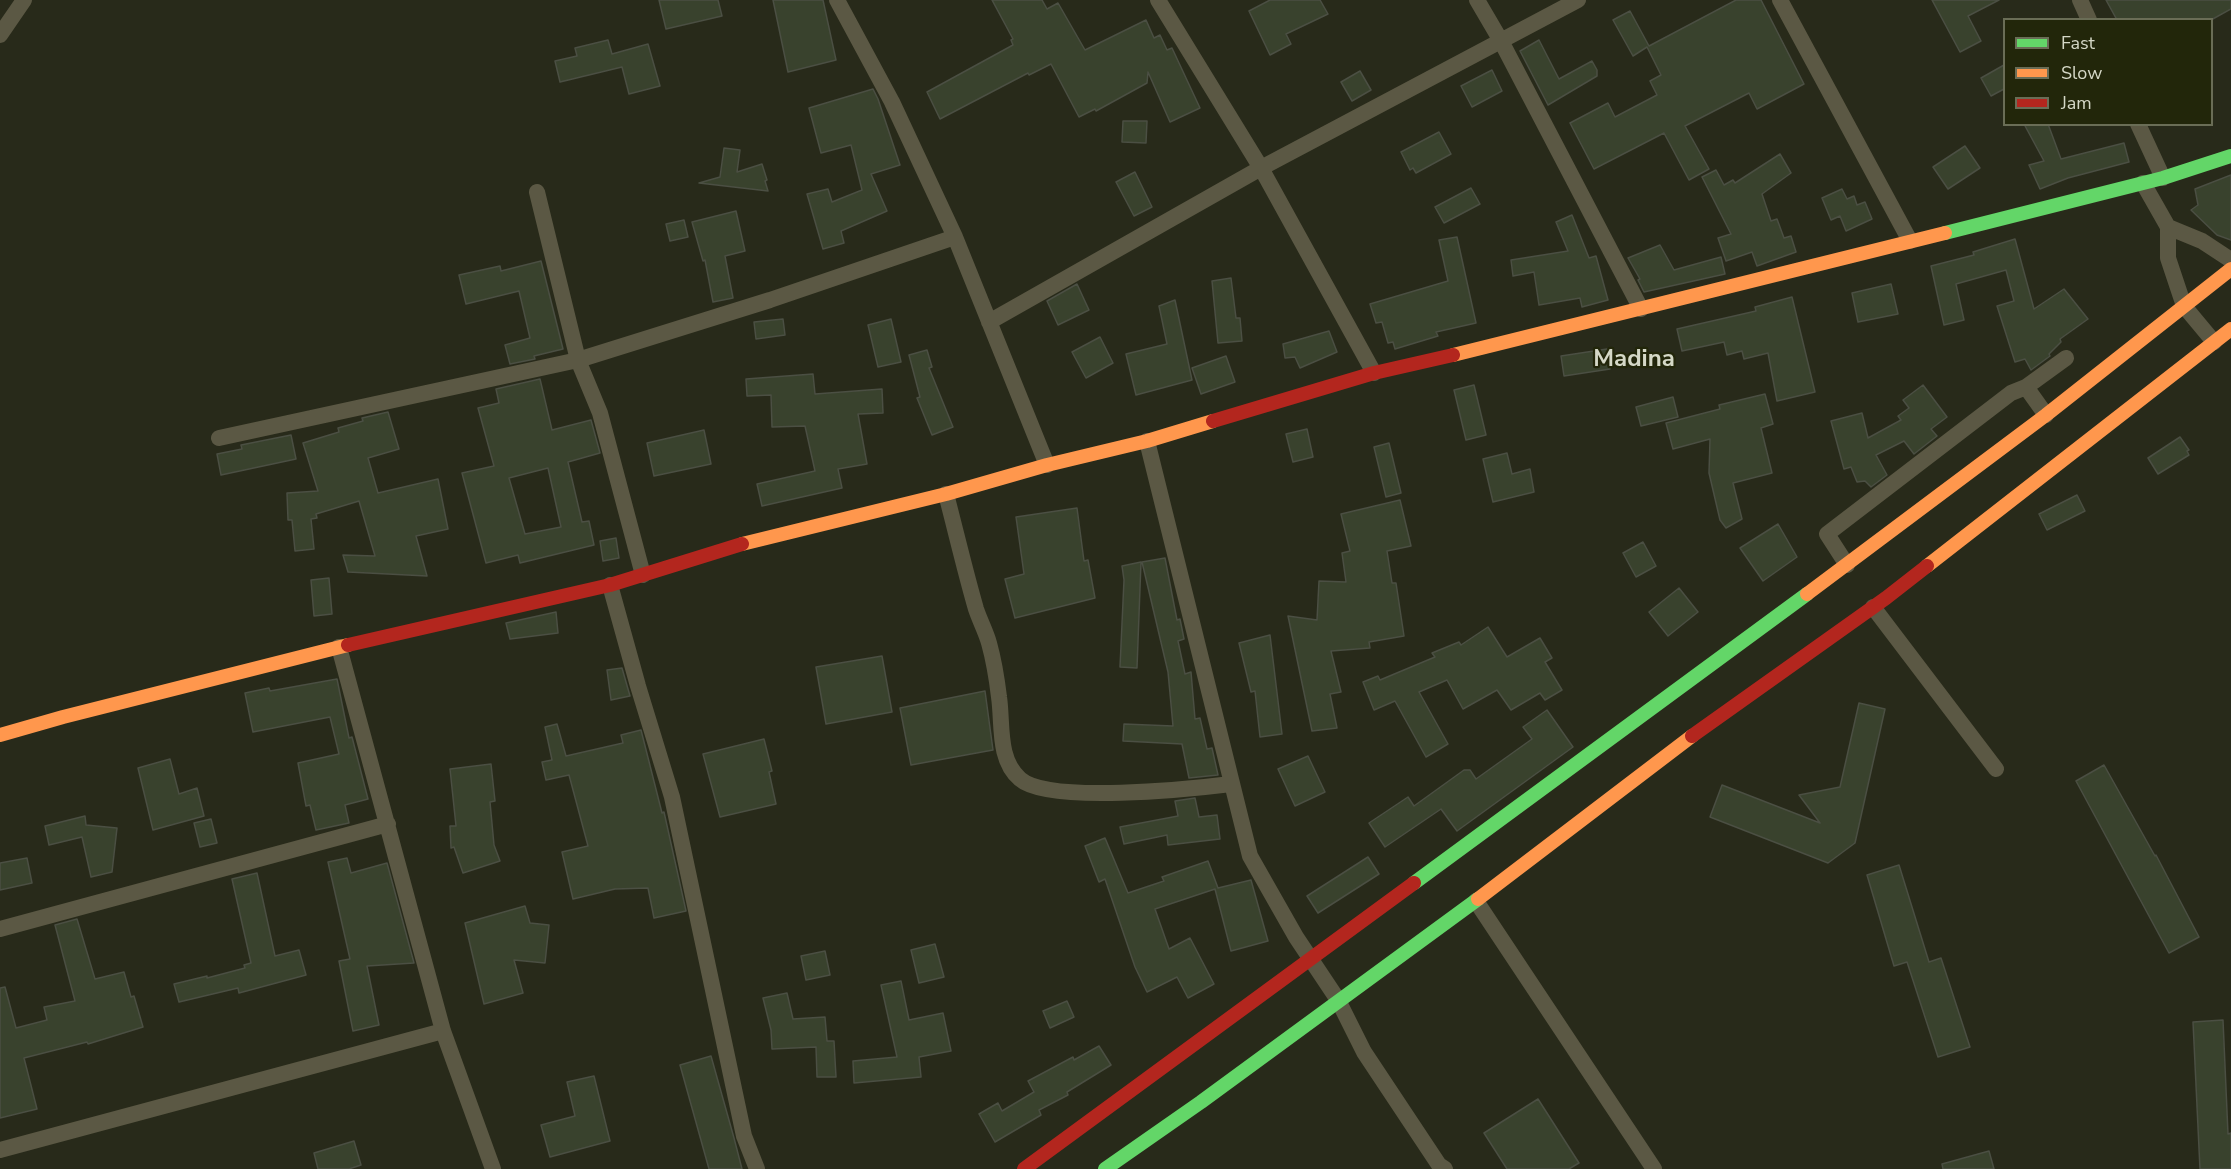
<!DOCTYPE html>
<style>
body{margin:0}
#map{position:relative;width:2231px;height:1169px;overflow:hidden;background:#282a1a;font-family:"Nunito Sans",sans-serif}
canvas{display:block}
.legend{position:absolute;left:2003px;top:18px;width:210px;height:108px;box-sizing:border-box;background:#22260a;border:2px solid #6a6d56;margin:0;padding:8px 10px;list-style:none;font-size:18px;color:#d5d8c7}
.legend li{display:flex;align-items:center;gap:12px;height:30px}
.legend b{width:30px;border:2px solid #6a6d56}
</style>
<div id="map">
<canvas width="2231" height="1169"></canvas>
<ul class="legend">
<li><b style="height:8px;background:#63d668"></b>Fast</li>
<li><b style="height:8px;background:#ff974d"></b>Slow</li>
<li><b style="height:8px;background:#b3261e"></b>Jam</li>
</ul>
</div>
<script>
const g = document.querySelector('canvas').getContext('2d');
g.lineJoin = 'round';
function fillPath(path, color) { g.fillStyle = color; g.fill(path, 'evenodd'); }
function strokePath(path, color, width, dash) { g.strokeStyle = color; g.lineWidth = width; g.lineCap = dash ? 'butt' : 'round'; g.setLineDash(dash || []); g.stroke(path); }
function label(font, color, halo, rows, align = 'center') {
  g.font = font + ' "Nunito Sans",sans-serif'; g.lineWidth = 4.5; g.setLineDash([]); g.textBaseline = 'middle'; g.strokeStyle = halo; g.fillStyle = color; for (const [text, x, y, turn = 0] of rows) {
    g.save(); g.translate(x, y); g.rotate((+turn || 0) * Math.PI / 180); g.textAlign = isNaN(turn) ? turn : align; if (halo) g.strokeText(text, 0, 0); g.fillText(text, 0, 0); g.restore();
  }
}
const building = new Path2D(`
 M 659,0 L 718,0 L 722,16 L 666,29 Z
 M 773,0 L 823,0 L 836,60 L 788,72 Z
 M 992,0 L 1042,0 L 1047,9 L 1058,3 L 1085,50 L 1146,20 L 1154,38 L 1160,35 L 1167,50 L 1172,48 L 1200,108 L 1170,122 L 1148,72 L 1147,83 L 1096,111 L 1095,109 L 1079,117 L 1051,64 L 1029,75 L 1028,73 L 940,119 L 927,92 L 1013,45 L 1011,40 L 1013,39 Z
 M 1270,0 L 1320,0 L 1328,14 L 1286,34 L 1291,44 L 1270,55 L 1249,11 Z
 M 1736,0 L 1761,0 L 1804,84 L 1757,109 L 1749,93 L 1685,126 L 1709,169 L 1689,180 L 1664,133 L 1594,169 L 1570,123 L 1608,103 L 1615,117 L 1657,95 L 1650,81 L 1661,75 L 1647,47 L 1633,56 L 1613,20 L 1630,11 L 1649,46 Z
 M 1932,0 L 1999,0 L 1968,16 L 1981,41 L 1960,52 Z
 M 2106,0 L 2231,0 L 2231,9 L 2211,20 L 2117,20 Z
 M 608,40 L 612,54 L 648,44 L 660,86 L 629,94 L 622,67 L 560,82 L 555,61 L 577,56 L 575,48 Z
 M 1539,40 L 1559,79 L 1592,61 L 1597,70 L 1597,76 L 1548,105 L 1520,51 Z
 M 2004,65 L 2004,89 L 1991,96 L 1981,78 Z
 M 1492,70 L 1502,91 L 1472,107 L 1461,86 Z
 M 1360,71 L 1371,90 L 1352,101 L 1341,82 Z
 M 873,89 L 878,99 L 900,165 L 871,174 L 887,211 L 841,231 L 844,243 L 823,249 L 807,194 L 828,189 L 832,202 L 862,190 L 851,145 L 821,153 L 809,108 Z
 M 1123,121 L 1147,121 L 1146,143 L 1122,142 Z
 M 2024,124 L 2048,124 L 2061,159 L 2124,143 L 2129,162 L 2068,178 L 2040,189 L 2029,165 L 2044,161 Z
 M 1439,132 L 1451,154 L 1416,173 L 1413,168 L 1410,170 L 1401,152 Z
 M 1965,146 L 1980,168 L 1948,189 L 1933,167 Z
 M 724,148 L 740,150 L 737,172 L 762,164 L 767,180 L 765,181 L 768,191 L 699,183 L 720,177 Z
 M 1780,154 L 1791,173 L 1762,194 L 1771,221 L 1777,219 L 1784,238 L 1791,236 L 1796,252 L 1757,266 L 1752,252 L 1726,261 L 1718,238 L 1731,234 L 1702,177 L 1716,170 L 1724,185 L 1733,180 L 1735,183 Z
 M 1135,172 L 1152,207 L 1134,216 L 1116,182 Z
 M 2231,175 L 2231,240 L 2217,235 L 2191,210 L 2198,205 L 2195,189 Z
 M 1471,188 L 1480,204 L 1444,223 L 1435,207 Z
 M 1842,189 L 1847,199 L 1854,196 L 1857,205 L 1865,202 L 1872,219 L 1846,231 L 1840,216 L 1831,220 L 1822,198 Z
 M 736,211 L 745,251 L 725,256 L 733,298 L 713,302 L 705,260 L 703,261 L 692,222 Z
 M 1572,215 L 1589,258 L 1596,256 L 1608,300 L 1582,307 L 1580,298 L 1539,305 L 1534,272 L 1513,276 L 1511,260 L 1568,251 L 1556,222 Z
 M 684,220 L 688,237 L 670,241 L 666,224 Z
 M 1457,237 L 1476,323 L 1436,332 L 1438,336 L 1395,349 L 1393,342 L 1388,343 L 1382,322 L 1376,323 L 1370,304 L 1448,281 L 1439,240 Z
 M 2015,239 L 2034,309 L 2064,289 L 2088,319 L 2060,339 L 2061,342 L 2049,354 L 2050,356 L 2031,370 L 2025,359 L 2015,362 L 1997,306 L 2014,301 L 2006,270 L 1956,284 L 1964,320 L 1944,325 L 1931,266 L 1974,255 L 1973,252 Z
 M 1660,245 L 1674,270 L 1721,257 L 1725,274 L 1644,292 L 1638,280 L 1640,279 L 1628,258 Z
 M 541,261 L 563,349 L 534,356 L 535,359 L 510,364 L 505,345 L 530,338 L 519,291 L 466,304 L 459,275 L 500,266 L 501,271 Z
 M 1231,278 L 1236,318 L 1240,318 L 1242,341 L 1218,343 L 1212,281 Z
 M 1077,284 L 1089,310 L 1058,325 L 1047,301 Z
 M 1891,284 L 1898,314 L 1858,322 L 1852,293 Z
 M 1792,297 L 1815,392 L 1777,401 L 1768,353 L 1744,359 L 1742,351 L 1727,355 L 1724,342 L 1682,351 L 1677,329 L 1756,311 L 1755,307 Z
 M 1175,300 L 1192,380 L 1136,395 L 1126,354 L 1167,344 L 1159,306 Z
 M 783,319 L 785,335 L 756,339 L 754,322 Z
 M 891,319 L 901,362 L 878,367 L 868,325 Z
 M 1329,331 L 1337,352 L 1300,368 L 1295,357 L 1285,358 L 1283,344 Z
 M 1100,337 L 1113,363 L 1086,378 L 1072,352 Z
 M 1607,349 L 1610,369 L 1564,376 L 1561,356 Z
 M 927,350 L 932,367 L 929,368 L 953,427 L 932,435 L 917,398 L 920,397 L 909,355 Z
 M 1226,356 L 1235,382 L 1201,394 L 1192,368 Z
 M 813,374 L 815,394 L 882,389 L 883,413 L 858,414 L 867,464 L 838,469 L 842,488 L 762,506 L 757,484 L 815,471 L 805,426 L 772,427 L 771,395 L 747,396 L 746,379 Z
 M 540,379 L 552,430 L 591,420 L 600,453 L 568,462 L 582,522 L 589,521 L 594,545 L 520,563 L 518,555 L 486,563 L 462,473 L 494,466 L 478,408 L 499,403 L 496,389 ZM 548,468 L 561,527 L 525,534 L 509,478 Z
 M 1474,385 L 1486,435 L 1466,440 L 1454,390 Z
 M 1923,385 L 1947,417 L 1931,429 L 1937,436 L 1914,454 L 1904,441 L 1876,455 L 1887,475 L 1871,487 L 1865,481 L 1857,482 L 1851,467 L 1844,469 L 1831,421 L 1862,413 L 1868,438 L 1901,420 L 1898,416 L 1909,408 L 1903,400 Z
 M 1765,394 L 1773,424 L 1761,428 L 1772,473 L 1733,483 L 1742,519 L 1726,528 L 1720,520 L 1709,473 L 1710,439 L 1673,449 L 1666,423 L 1720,409 L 1719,405 Z
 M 1673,397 L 1678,417 L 1641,426 L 1636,407 Z
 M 388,412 L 399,449 L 368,458 L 378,493 L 438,479 L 448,529 L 416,536 L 427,576 L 348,572 L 343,555 L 375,556 L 359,501 L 316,514 L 317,518 L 311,519 L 314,549 L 295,551 L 292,520 L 288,520 L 287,493 L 318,491 L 303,443 L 339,432 L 338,428 L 363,421 L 362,418 Z
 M 1307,429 L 1313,457 L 1293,462 L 1286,434 Z
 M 704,430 L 711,464 L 654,476 L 647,443 Z
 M 291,435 L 296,459 L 221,475 L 217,454 L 242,449 L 241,445 Z
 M 2180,437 L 2189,450 L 2187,451 L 2189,455 L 2158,474 L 2148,458 Z
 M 1389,443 L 1401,493 L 1386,497 L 1374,447 Z
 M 1507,453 L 1512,474 L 1530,469 L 1534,492 L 1493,502 L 1483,459 Z
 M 2077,495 L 2085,511 L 2047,530 L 2039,514 Z
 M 1400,500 L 1411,546 L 1387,551 L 1392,583 L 1396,583 L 1404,636 L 1369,642 L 1370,648 L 1331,651 L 1341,692 L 1330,694 L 1337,728 L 1312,731 L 1288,616 L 1317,620 L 1319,581 L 1346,582 L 1342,553 L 1350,551 L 1341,514 Z
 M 1077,508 L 1084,561 L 1088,560 L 1095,598 L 1015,618 L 1005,579 L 1024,574 L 1016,517 Z
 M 1778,524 L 1797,557 L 1763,581 L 1740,548 Z
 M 616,538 L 619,558 L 603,561 L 600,541 Z
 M 1643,542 L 1656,566 L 1636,577 L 1623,553 Z
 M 1165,558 L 1177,620 L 1180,619 L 1184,639 L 1178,641 L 1185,674 L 1191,672 L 1195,719 L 1200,718 L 1207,749 L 1212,748 L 1218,775 L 1189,778 L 1182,744 L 1123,741 L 1124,724 L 1173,726 L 1168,672 L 1142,562 Z
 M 1141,562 L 1137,668 L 1120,667 L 1124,580 L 1122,566 Z
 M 329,578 L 332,614 L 314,616 L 311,580 Z
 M 1679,588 L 1698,612 L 1668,636 L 1649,612 Z
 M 556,612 L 558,633 L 510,639 L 506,623 Z
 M 1488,627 L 1507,657 L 1540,638 L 1552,658 L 1545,662 L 1562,690 L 1545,700 L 1540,693 L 1511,710 L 1497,690 L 1463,709 L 1447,680 L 1419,692 L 1448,744 L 1426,757 L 1395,701 L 1374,710 L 1363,682 L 1378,676 L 1380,680 L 1435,657 L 1432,653 L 1459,642 L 1461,645 Z
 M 1270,635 L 1282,734 L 1260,737 L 1255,691 L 1251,692 L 1239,643 Z
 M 882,656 L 892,712 L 826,724 L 816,667 Z
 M 622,668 L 630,696 L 611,700 L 607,670 Z
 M 337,679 L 349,738 L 352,737 L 368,799 L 345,805 L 349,823 L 316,830 L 310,805 L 306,806 L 298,763 L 339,754 L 330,717 L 253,732 L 245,693 L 269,688 L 270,691 Z
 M 985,691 L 993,750 L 911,765 L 900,708 Z
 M 1859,703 L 1885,709 L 1855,843 L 1828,863 L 1710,817 L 1722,785 L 1820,823 L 1799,795 L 1840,787 Z
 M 1547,710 L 1573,747 L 1457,831 L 1441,809 L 1385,847 L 1369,823 L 1408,797 L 1414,806 L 1464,770 L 1470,770 L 1476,779 L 1532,739 L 1523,727 Z
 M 557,724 L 566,756 L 623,743 L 621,735 L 641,730 L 662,813 L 664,812 L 686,911 L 654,918 L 648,888 L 615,889 L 573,899 L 562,852 L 588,846 L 569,775 L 546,780 L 542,762 L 552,760 L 545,727 Z
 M 764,739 L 772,771 L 769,772 L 776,804 L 720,817 L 703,754 Z
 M 1308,756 L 1325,792 L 1295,806 L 1278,769 Z
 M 170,759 L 179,794 L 197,788 L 204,816 L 153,830 L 138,768 Z
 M 491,764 L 495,801 L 490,802 L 494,845 L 500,861 L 463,873 L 454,847 L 451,848 L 450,826 L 456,826 L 450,769 Z
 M 2104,765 L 2155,856 L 2156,855 L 2199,937 L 2169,953 L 2076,781 Z
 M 1195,798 L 1199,817 L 1217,815 L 1220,839 L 1168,845 L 1167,835 L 1124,844 L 1120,827 L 1178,816 L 1175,801 Z
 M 85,816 L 86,825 L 117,828 L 112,872 L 91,877 L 82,837 L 49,845 L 45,826 Z
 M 211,819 L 217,843 L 200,847 L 194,823 Z
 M 1105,838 L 1128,893 L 1164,881 L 1162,877 L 1208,861 L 1218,888 L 1251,880 L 1268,941 L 1231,951 L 1215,889 L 1155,909 L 1169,949 L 1190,938 L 1214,984 L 1188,998 L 1177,977 L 1147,992 L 1135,967 L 1105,879 L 1099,882 L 1085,846 Z
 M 1368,857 L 1379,874 L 1318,913 L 1307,896 Z
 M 27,858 L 32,883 L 0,890 L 0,863 Z
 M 347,858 L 351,873 L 387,863 L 414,963 L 367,966 L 379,1025 L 353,1031 L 339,961 L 350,959 L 328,862 Z
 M 1899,865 L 1929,962 L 1941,958 L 1970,1047 L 1938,1057 L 1907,962 L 1894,966 L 1867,875 Z
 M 257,873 L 275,956 L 299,950 L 306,975 L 239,993 L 238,988 L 179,1002 L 174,984 L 207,976 L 207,978 L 245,968 L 244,965 L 251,963 L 232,879 Z
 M 525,906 L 530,923 L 549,925 L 545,963 L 514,960 L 523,993 L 484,1004 L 465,923 Z
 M 77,919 L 95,979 L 124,972 L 131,997 L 134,996 L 143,1027 L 88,1044 L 87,1042 L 24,1058 L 37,1109 L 0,1118 L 0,988 L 5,987 L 16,1028 L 47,1020 L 44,1007 L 75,1001 L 55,925 Z
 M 935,944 L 944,977 L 919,983 L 911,950 Z
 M 825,951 L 830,975 L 806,980 L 801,956 Z
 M 901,981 L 909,1020 L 943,1013 L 951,1051 L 919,1057 L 921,1077 L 854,1083 L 853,1061 L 897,1057 L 881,985 Z
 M 787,993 L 793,1019 L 825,1017 L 827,1041 L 834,1041 L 836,1077 L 817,1077 L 816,1047 L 772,1049 L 771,1030 L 763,998 Z
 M 1067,1001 L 1074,1017 L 1050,1028 L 1043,1011 Z
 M 2223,1020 L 2228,1134 L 2231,1133 L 2231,1169 L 2200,1169 L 2193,1022 Z
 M 1099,1046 L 1111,1065 L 1067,1092 L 1068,1095 L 1039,1110 L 1041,1115 L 995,1142 L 979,1114 L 998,1103 L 1002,1111 L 1034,1092 L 1028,1081 L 1073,1057 L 1074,1060 Z
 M 711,1056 L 734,1138 L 742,1169 L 709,1169 L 680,1065 Z
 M 594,1076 L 610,1141 L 550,1157 L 541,1125 L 575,1116 L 567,1082 Z
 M 1538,1099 L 1579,1163 L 1569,1169 L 1507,1169 L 1484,1133 Z
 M 354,1141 L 361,1165 L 349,1169 L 318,1169 L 314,1153 Z
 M 1989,1151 L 1994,1169 L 1943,1169 L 1942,1164 Z`);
const street = new Path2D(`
 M 837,0 L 892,102 L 955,237 L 1047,465
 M 1158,0 L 1261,168 L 1374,373
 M 1477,0 L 1501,41 L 1641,309
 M 1780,0 L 1910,241
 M 2080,0 L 2089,20
 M 0,35 L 24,0
 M 2138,124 L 2163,178
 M 2143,183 L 2168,227 L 2168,258 L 2184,306 L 2214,342
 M 537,192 L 578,360 L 600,413 L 643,575
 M 2168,227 L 2202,241 L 2231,260
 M 989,322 L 1261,168 L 1578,0
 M 2026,387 L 2046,415
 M 219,438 L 578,360 L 770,300 L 955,237
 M 1147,441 L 1250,856 L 1296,937 L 1338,1000 L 1364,1052 L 1439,1165 L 1445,1169
 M 946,494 C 956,532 965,571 976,609 C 980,621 986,632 989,643 C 994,661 997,680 999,697 C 1003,724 997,759 1020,779 C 1048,804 1191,789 1231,784
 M 1847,565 L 1827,534 L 2011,393 L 2026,387 L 2066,358
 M 610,585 L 638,686 L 672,797 L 744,1136 L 757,1169
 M 1873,607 L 1996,769
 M 339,647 L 443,1031 L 493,1169
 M 1476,901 L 1654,1169
 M 0,929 L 388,824
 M 0,1150 L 443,1031`);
const fast = new Path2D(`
 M 1945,233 L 2163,178 L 2231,156
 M 1414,883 L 1807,594
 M 1105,1169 L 1201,1102 L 1478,899`);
const slow = new Path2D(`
 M 1453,355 L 1945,233
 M 742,544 L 946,494 L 1047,465 L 1147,441 L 1213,421
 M 1927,566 L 2231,329
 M 1807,594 L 2046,415 L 2231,269
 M 0,735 L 63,717 L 348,645
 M 1478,899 L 1692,736`);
const jam = new Path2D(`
 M 1213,421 L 1374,373 L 1453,355
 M 348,645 L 610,585 L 742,544
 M 1692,736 L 1886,598 L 1927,566
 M 1024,1169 L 1414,883`);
const quarterNames = [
 ["Madina",1634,360]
];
fillPath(building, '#39422d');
strokePath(building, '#4b4f43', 1.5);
strokePath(street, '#5b5844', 16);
strokePath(fast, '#63d668', 14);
strokePath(slow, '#ff974d', 14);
strokePath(jam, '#b3261e', 14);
label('bold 24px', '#d5d8c7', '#22260a', quarterNames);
</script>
